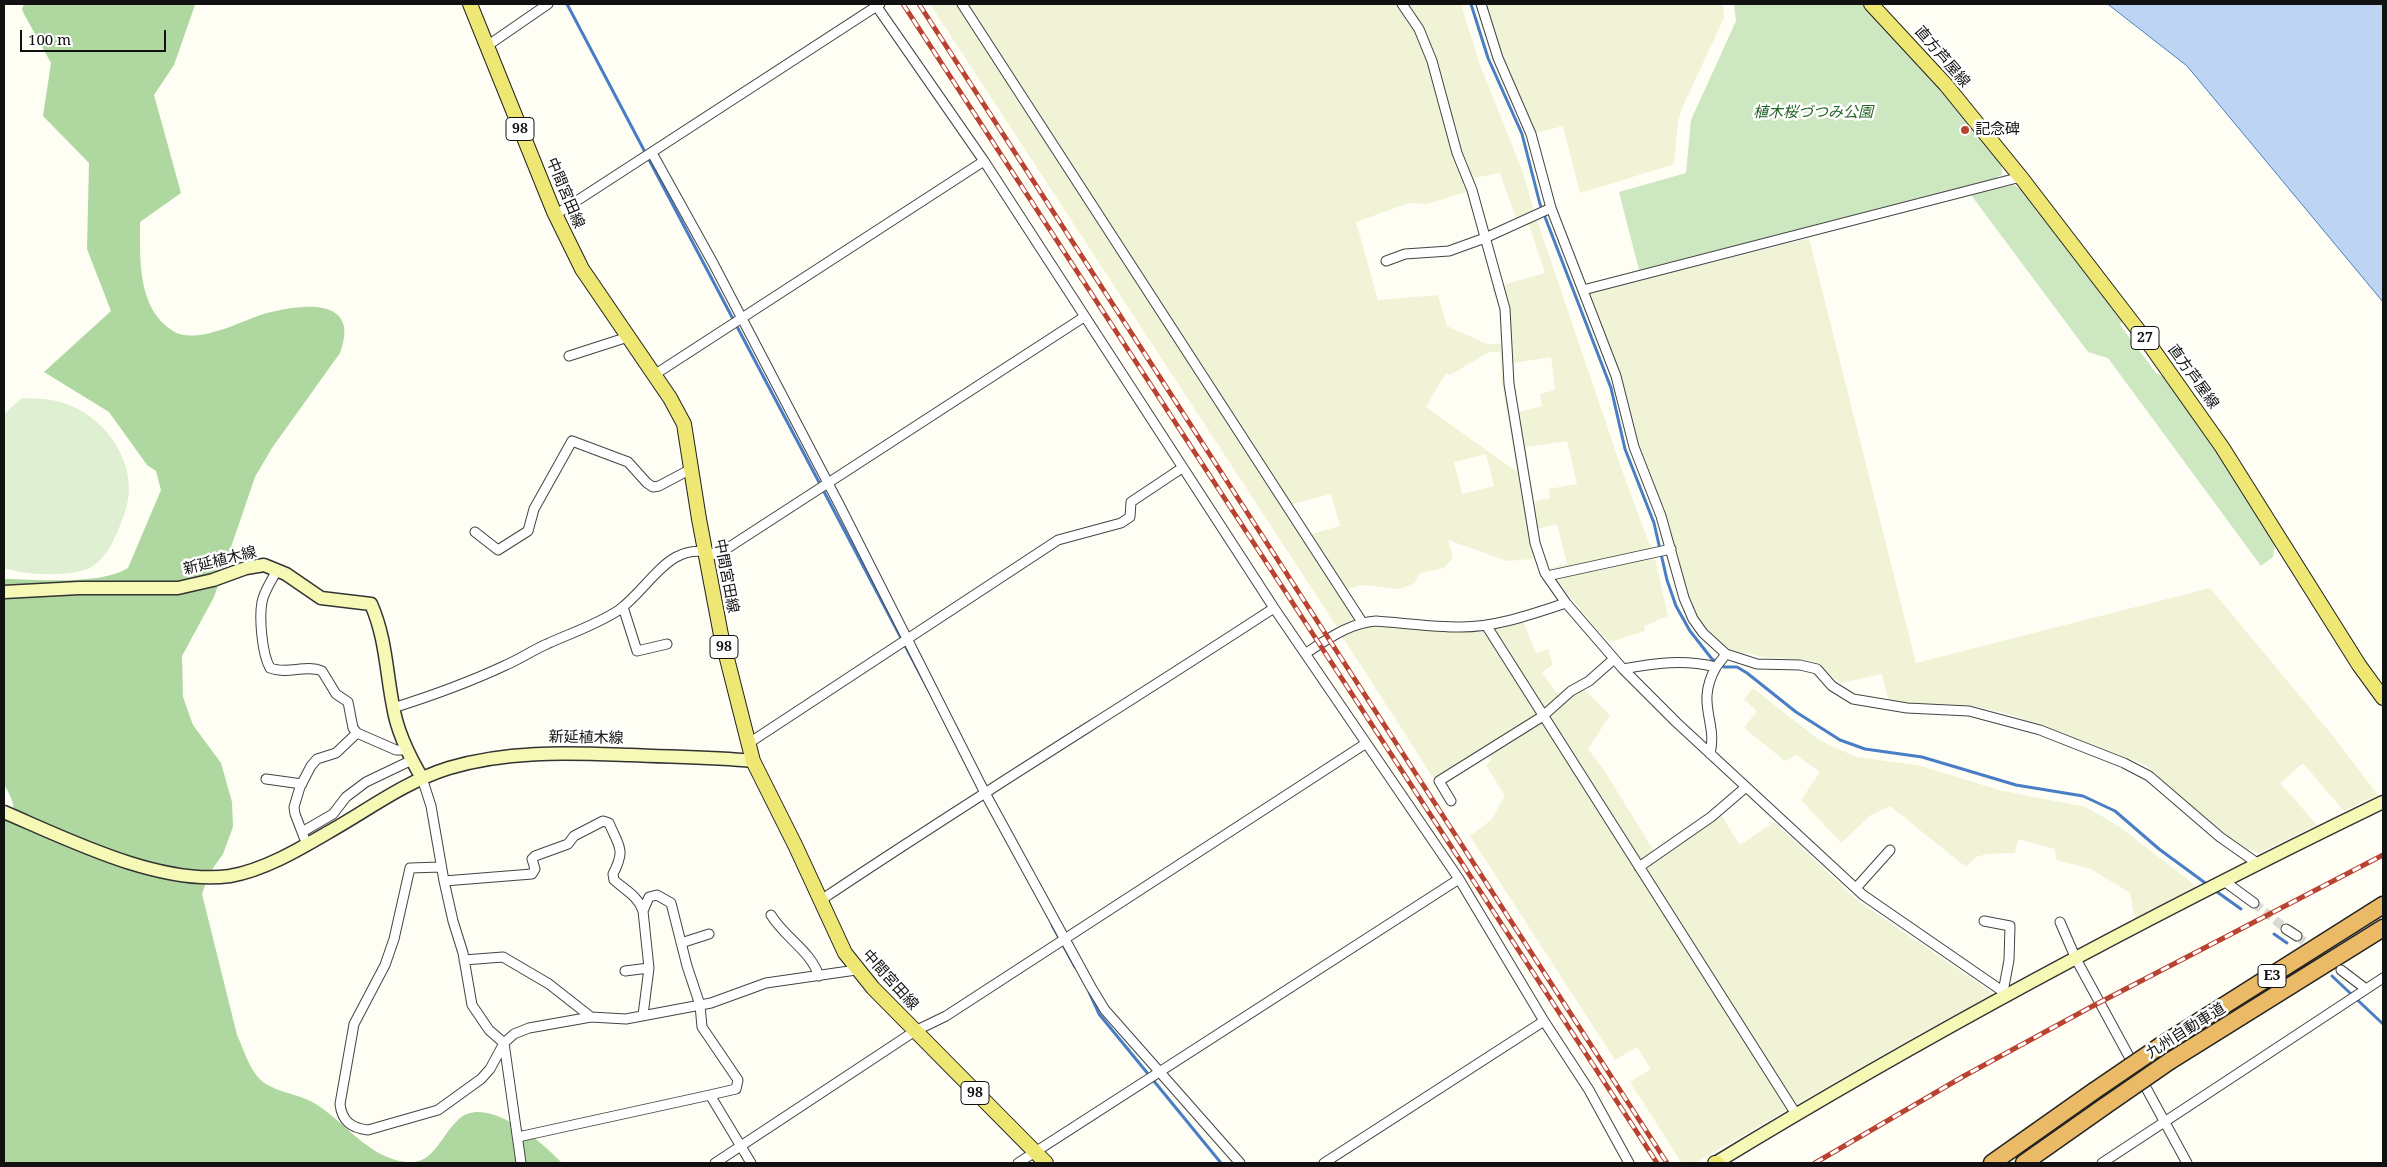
<!DOCTYPE html>
<meta charset="utf-8">
<style>
body{margin:0}
#map{position:relative;width:2387px;height:1167px;overflow:hidden;background:#fefef5;font-family:"Noto Serif",serif}
canvas{display:block}
.frame{position:absolute;inset:0;border:5px solid #111;pointer-events:none}
.scale{position:absolute;left:20px;top:30px;width:146px;height:22px;box-sizing:border-box;border:2px solid #111;border-top:0;padding-left:6px;font-size:15px;line-height:18px;white-space:nowrap;color:#111;-webkit-text-stroke:4px #fff;paint-order:stroke}
</style>
<div id="map">
<canvas width="2387" height="1167"></canvas>
<div class="frame"></div>
<div class="scale">100 m</div>
</div>
<script>
const g = document.querySelector('canvas').getContext('2d');
g.lineJoin = 'round';
function fillPath(path, color) { g.fillStyle = color; g.fill(path, 'evenodd'); }
function strokePath(path, color, width, dash) { g.strokeStyle = color; g.lineWidth = width; g.lineCap = dash ? 'butt' : 'round'; g.setLineDash(dash || []); g.stroke(path); }
function label(font, color, halo, rows, align = 'center') {
  g.font = font + ' "Noto Serif","Noto Sans JP",serif'; g.lineWidth = 5; g.setLineDash([]); g.textBaseline = 'middle'; g.strokeStyle = halo; g.fillStyle = color; for (const [text, x, y, turn = 0] of rows) {
    g.save(); g.translate(x, y); g.rotate((+turn || 0) * Math.PI / 180); g.textAlign = isNaN(turn) ? turn : align; if (halo) g.strokeText(text, 0, 0); g.fillText(text, 0, 0); g.restore();
  }
}
const farmland = new Path2D(`
 M 930,4 L 1461,4 L 1479,62 L 1522,170 L 1534,211 L 1623,473 L 1655,559 L 1668,616 L 1644,626 L 1645,631 L 1610,642 L 1599,632 L 1547,569 L 1567,564 L 1557,524 L 1537,529 L 1543,555 L 1532,559 L 1507,561 L 1448,540 L 1453,558 L 1444,568 L 1420,573 L 1415,583 L 1400,589 L 1360,585 L 1340,592 L 1356,618 L 1337,627 ZM 1500,173 L 1519,226 L 1528,222 L 1545,273 L 1492,288 L 1499,307 L 1501,344 L 1487,344 L 1447,326 L 1438,295 L 1378,300 L 1356,222 L 1409,203 L 1427,204 L 1466,192 L 1476,188 L 1474,178 ZM 1489,352 L 1500,352 L 1502,383 L 1517,472 L 1426,407 L 1446,373 L 1450,375 ZM 1551,357 L 1555,390 L 1540,394 L 1542,406 L 1518,412 L 1513,363 ZM 1567,441 L 1577,484 L 1549,489 L 1550,498 L 1533,502 L 1526,447 ZM 1486,454 L 1494,486 L 1462,494 L 1454,462 ZM 1331,494 L 1340,526 L 1311,534 L 1292,504 Z
 M 1485,4 L 1723,4 L 1724,18 L 1682,108 L 1678,122 L 1674,162 L 1672,165 L 1580,193 L 1563,126 L 1536,133 L 1499,53 Z
 M 1809,238 L 1916,663 L 2210,588 L 2333,736 L 2378,795 L 2344,811 L 2303,763 L 2280,783 L 2317,825 L 2259,853 L 2246,849 L 2211,824 L 2146,765 L 2009,714 L 1973,706 L 1905,705 L 1889,702 L 1882,674 L 1840,683 L 1825,670 L 1805,660 L 1764,657 L 1733,651 L 1715,639 L 1699,620 L 1687,598 L 1668,524 L 1637,445 L 1620,374 L 1590,293 Z
 M 1523,621 L 1536,653 L 1548,649 L 1553,665 L 1542,672 L 1563,702 L 1573,693 L 1583,689 L 1610,715 L 1588,749 L 1606,773 L 1658,858 L 1721,815 L 1740,845 L 1774,822 L 1858,901 L 1994,994 L 1901,1044 L 1695,1163 L 1682,1163 L 1630,1082 L 1651,1069 L 1637,1047 L 1615,1060 L 1470,836 L 1491,820 L 1505,796 L 1486,765 L 1492,760 L 1485,747 L 1434,779 L 1342,636 L 1351,630 L 1370,626 L 1486,632 L 1497,627 Z
 M 1753,688 L 1819,740 L 1856,757 L 1917,765 L 2003,791 L 2086,807 L 2120,827 L 2196,886 L 2135,920 L 2130,893 L 2091,869 L 2056,860 L 2055,849 L 2018,839 L 2015,853 L 1987,854 L 1976,857 L 1966,867 L 1890,806 L 1871,815 L 1841,843 L 1801,800 L 1820,772 L 1796,755 L 1785,761 L 1744,728 L 1757,711 L 1744,699 Z`);
const green = new Path2D(`
 M 1734,4 L 1865,4 L 1911,54 L 2001,161 L 2002,174 L 1994,179 L 1639,270 L 1619,192 L 1686,173 L 1691,120 L 1736,21 Z
 M 2014,185 L 2026,193 L 2123,319 L 2120,325 L 2156,373 L 2166,378 L 2205,432 L 2275,544 L 2273,557 L 2261,566 L 2108,358 L 2088,352 L 1971,195 Z`);
const forest = new Path2D(`
 M 24,4 L 195,5 L 174,65 L 154,95 L 181,193 L 140,222 C 140,258 137,309 173,331 C 185,339 204,335 217,331 C 236,326 253,316 271,312 C 308,303 360,299 340,353 L 272,448 L 255,477 L 214,597 L 182,656 L 183,697 L 193,725 L 221,763 L 232,802 L 233,827 L 223,854 L 209,874 L 202,894 L 237,1035 C 243,1048 248,1065 257,1076 C 269,1092 298,1093 314,1103 C 344,1121 369,1158 406,1162 C 434,1166 442,1133 459,1119 C 487,1094 543,1143 562,1163 L 4,1163 L 4,821 C 21,811 11,798 4,784 L 4,579 C 38,579 98,586 128,568 L 161,490 L 156,471 L 147,465 L 109,412 L 44,372 L 111,311 L 87,249 L 89,163 L 43,116 L 51,63 L 24,14 L 22,9 Z`);
const pitch = new Path2D(`
 M 22,398 C 33,399 45,398 56,401 C 95,409 129,448 129,488 C 129,502 124,516 119,528 C 113,543 103,563 87,569 C 66,577 24,575 4,568 L 4,414 Z`);
const water = new Path2D(`
 M 2108,4 L 2383,4 L 2383,302 L 2187,66 Z`);
const stream = new Path2D(`
 M 567,4 L 928,689
 M 1471,4 L 1488,58 L 1522,134 L 1540,204 L 1611,388 L 1625,449 L 1654,523 L 1667,580 L 1676,606 L 1690,631 L 1712,659 L 1724,667 L 1737,667 L 1747,673 L 1796,712 L 1840,740 L 1865,749 L 1922,757 L 2016,785 L 2083,796 L 2115,811 L 2159,849 L 2208,885
 M 2213,889 L 2241,909
 M 1052,925 L 1075,967
 M 2274,934 L 2287,943
 M 2332,976 L 2383,1024
 M 1089,992 L 1099,1014 L 1221,1163`);
const streetTunnel = new Path2D(`
 M 2254,903 L 2286,929
 M 2297,936 L 2332,963`);
const street = new Path2D(`
 M 875,4 L 984,161 L 1274,608 L 1459,879 L 1544,1021 L 1589,1090 L 1629,1163
 M 962,4 L 1362,622
 M 1402,4 L 1419,29 L 1432,61 L 1457,153 L 1472,190 L 1505,309 L 1509,384 L 1535,543 L 1545,573 L 1566,603 L 1623,669 L 1676,722 L 1863,895 L 2008,995
 M 1481,4 L 1498,58 L 1531,134 L 1551,208 L 1616,376 L 1634,447 L 1661,516 L 1684,598 L 1693,619 L 1703,633 L 1726,654
 M 487,46 L 548,4
 M 652,153 L 713,263 L 840,506 L 985,793 L 1091,987 L 1105,1010 L 1240,1163
 M 555,215 L 880,4
 M 1386,261 L 1405,254 L 1449,251 L 1485,238 L 1551,208
 M 1583,290 L 2021,177
 M 569,356 L 628,337
 M 654,375 L 984,161
 M 475,532 L 498,550 L 528,531 L 534,509 L 572,441 L 628,462 L 647,483 L 653,487 L 659,486 L 691,469
 M 277,570 C 272,580 264,591 262,602 C 259,618 262,654 270,668 C 287,675 306,664 322,671 L 336,694 L 348,702 L 353,728 L 357,733 L 396,750 L 407,750
 M 1547,576 L 1671,549
 M 623,607 L 637,651 L 667,644
 M 1486,625 L 1796,1114
 M 1306,653 C 1328,639 1349,623 1376,621 C 1404,623 1432,627 1461,627 C 1497,627 1532,614 1566,603
 M 1623,669 C 1655,663 1684,659 1716,667 L 1726,654 L 1757,664 L 1800,665 L 1817,669 L 1832,686 L 1853,699 L 1907,708 L 1969,711 L 2040,730 L 2124,763 L 2149,776 L 2220,837 L 2257,863
 M 393,708 C 431,696 470,682 506,665 C 520,659 533,650 547,644 C 571,633 596,625 619,610 C 651,587 670,537 717,555 L 1084,317
 M 749,743 L 1058,540 L 1121,523 L 1130,517 L 1131,502 L 1182,468
 M 1710,754 C 1718,721 1695,705 1716,667
 M 422,778 L 431,806 L 444,881 L 453,921 L 463,953 L 472,1005 L 489,1030 L 504,1043 L 521,1163
 M 266,779 L 302,784
 M 1451,801 L 1439,781 L 1543,716 L 1571,691 L 1589,681 L 1614,659
 M 302,832 L 333,814 L 346,797 L 366,782 L 412,760
 M 307,845 L 295,814 L 294,807 L 300,787 L 311,766 L 317,759 L 336,753 L 357,733
 M 441,867 L 410,868 L 394,939 L 385,965 L 354,1024 L 340,1104 C 342,1121 351,1128 368,1130 L 438,1110 L 481,1079 L 490,1069 L 504,1043 L 514,1034 L 529,1028 L 591,1017 L 626,1019 L 711,1003 L 766,983 L 856,970
 M 1639,867 L 1711,817 L 1746,787
 M 444,881 L 532,874 L 535,869 L 532,859 L 535,856 L 568,844 L 574,836 L 603,821 L 609,823 C 619,847 626,849 613,874 L 614,880 C 625,890 638,896 643,911 L 649,968 L 643,1015
 M 2224,881 L 2254,903
 M 1856,888 L 1890,850
 M 821,900 C 970,800 1124,706 1274,608
 M 643,911 L 649,897 L 657,895 L 671,903 L 687,966 L 700,1005 L 702,1027 L 738,1080 L 736,1089 L 710,1095
 M 771,915 C 785,938 810,950 819,976
 M 1984,921 L 2010,926 L 2009,960 L 2003,992
 M 2060,922 L 2076,959 L 2187,1163
 M 2286,929 L 2297,936
 M 681,943 L 709,934
 M 464,960 L 503,957 L 549,984 L 591,1017
 M 2341,970 L 2366,989
 M 625,971 L 649,968
 M 518,1137 L 710,1095 L 751,1163
 M 715,1163 L 915,1031 L 946,1016 L 1365,744
 M 1018,1163 L 1459,879
 M 1324,1163 L 1544,1021
 M 2102,1163 L 2383,978`);
const secondary = new Path2D(`
 M 4,592 L 79,588 L 178,588 L 213,580 L 246,568 L 264,565 L 286,574 L 321,598 L 371,604 C 386,638 386,671 393,706 C 397,732 409,756 422,778
 M 4,812 C 67,839 160,886 230,876 C 264,870 298,850 327,833 C 368,810 404,782 449,768 C 509,750 569,753 630,755 C 671,757 712,757 753,761
 M 1717,1162 C 1932,1031 2156,912 2383,802`);
const primary = new Path2D(`
 M 470,4 L 554,212 L 582,269 L 670,398 L 684,424 L 699,519 L 721,635 L 753,761 L 796,847 L 845,953 L 873,988 L 1046,1163
 M 1871,4 L 1946,85 L 2023,180 L 2152,348 L 2222,447 L 2359,665 L 2383,698
 M 1715,1163 L 1717,1163`);
const highway = new Path2D(`
 M 2160,1046 L 2383,905
 M 2170,1061 L 2383,928
 M 1992,1163 L 2094,1091
 M 2024,1163 L 2105,1106`);
const rail = new Path2D(`
 M 903,4 L 1657,1163
 M 919,4 L 1667,1163
 M 1815,1163 L 1964,1076 L 2089,1008 L 2383,855`);
const highwayBridge = new Path2D(`
 M 2094,1091 L 2160,1046
 M 2105,1106 L 2170,1061`);
const markers = [
 [1965,130,5,"#b94231"]
];
const shields = [
 [520,129,28],
 [2145,338,28],
 [724,647,28],
 [2272,976,28],
 [975,1093,28]
];
const shieldNames = [
 ["98",520,129],
 ["27",2145,338],
 ["98",724,647],
 ["E3",2272,976],
 ["98",975,1093]
];
const streetNames = [
 ["直方芦屋線",1942,57,49],
 ["中間宮田線",565,193,67],
 ["直方芦屋線",2193,377,54],
 ["新延植木線",220,561,-14],
 ["中間宮田線",726,576,79],
 ["新延植木線",586,738,1],
 ["中間宮田線",890,980,48],
 ["九州自動車道",2186,1031,-32]
];
const parkNames = [
 ["植木桜づつみ公園",1813,113]
];
const poiNames = [
 ["記念碑",1975,130]
];
fillPath(farmland, '#f1f3d6');
fillPath(green, '#cde8c0');
fillPath(forest, '#afd7a0');
fillPath(pitch, '#dfefd1');
fillPath(water, '#bdd5f3');
strokePath(water, '#497dc5', 1);
strokePath(stream, '#497dc5', 3);
strokePath(streetTunnel, '#dadad3', 9, [9, 4.5]);
strokePath(street, '#444', 11);
strokePath(secondary, '#333', 15);
strokePath(primary, '#222', 16);
strokePath(highway, '#222', 19);
strokePath(street, '#fff', 9);
strokePath(secondary, '#f5f9b5', 12);
strokePath(primary, '#efe774', 14);
strokePath(highway, '#eaba67', 16);
strokePath(rail, '#b94231', 5);
strokePath(rail, '#fff', 3, [9]);
strokePath(highwayBridge, '#222', 19, []);
strokePath(highwayBridge, '#eaba67', 16);
for (const [x, y, r, color] of markers) { const dot = new Path2D(); dot.arc(x, y, r, 0, 2 * Math.PI); g.fillStyle = color; g.fill(dot); strokePath(dot, '#fff', 2); }
for (const [x, y, w] of shields) { const box = new Path2D(); box.roundRect(x - w / 2, y - 11.5, w, 23, 4); g.fillStyle = '#fff'; g.fill(box); strokePath(box, '#111', 1); }
label('bold 14px', '#111', null, shieldNames);
label('15px', '#111', '#fff', streetNames);
label('italic 15px', '#266524', '#fff', parkNames);
label('15px', '#111', '#fff', poiNames, 'left');
</script>
